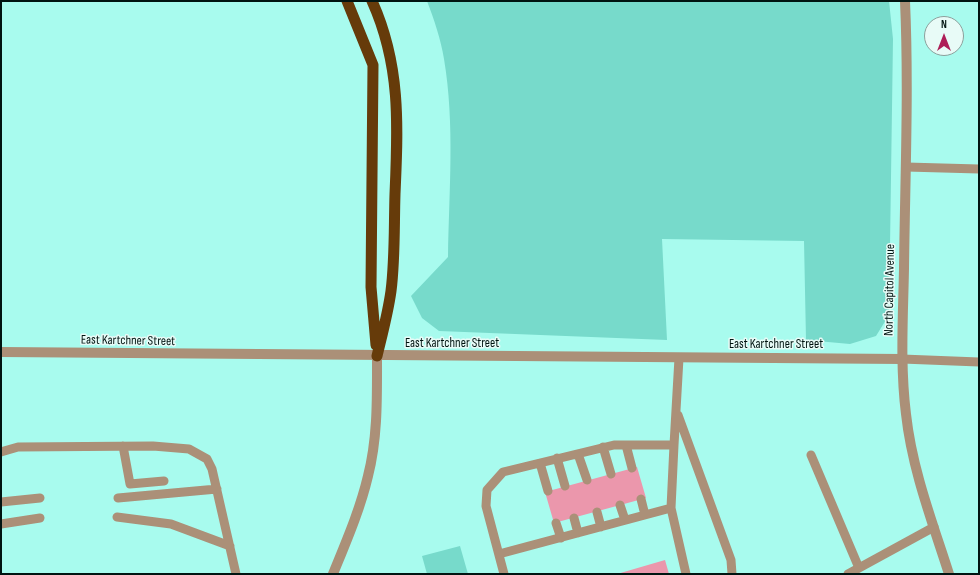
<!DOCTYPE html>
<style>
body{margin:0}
#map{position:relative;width:980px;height:575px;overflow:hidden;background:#a8fbee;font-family:"Sofia Sans Condensed",sans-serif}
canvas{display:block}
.frame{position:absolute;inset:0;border:2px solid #001411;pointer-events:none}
.north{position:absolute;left:924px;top:16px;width:40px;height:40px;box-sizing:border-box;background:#e8fbf7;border:1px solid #8b9f9b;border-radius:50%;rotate:0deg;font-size:11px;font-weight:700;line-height:16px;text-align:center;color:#001411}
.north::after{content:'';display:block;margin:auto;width:14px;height:18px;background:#ad1e57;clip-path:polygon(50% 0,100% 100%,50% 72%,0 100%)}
</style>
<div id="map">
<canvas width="980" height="575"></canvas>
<div class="frame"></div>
<div class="north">N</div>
</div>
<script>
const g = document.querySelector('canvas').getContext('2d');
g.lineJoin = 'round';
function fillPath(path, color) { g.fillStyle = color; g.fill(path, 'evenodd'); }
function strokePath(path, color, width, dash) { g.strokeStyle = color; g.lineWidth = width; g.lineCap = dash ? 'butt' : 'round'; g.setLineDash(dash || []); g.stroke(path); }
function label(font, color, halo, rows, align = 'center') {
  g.font = font + ' "Sofia Sans Condensed",sans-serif'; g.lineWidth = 3; g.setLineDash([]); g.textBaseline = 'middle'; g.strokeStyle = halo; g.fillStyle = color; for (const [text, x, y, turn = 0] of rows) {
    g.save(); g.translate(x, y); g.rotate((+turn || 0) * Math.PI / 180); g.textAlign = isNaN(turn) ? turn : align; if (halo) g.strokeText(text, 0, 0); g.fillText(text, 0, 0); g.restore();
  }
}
const green = new Path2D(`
 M 427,1 L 889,1 L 893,39 L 889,315 L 876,336 L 850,344 L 806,340 L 804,241 L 662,239 L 667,340 L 439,331 L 422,318 L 411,296 L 448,257 C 449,192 455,124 444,59 C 441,40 434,19 427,1 Z
 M 460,546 L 468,574 L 427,574 L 422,556 Z`);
const building = new Path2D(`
 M 637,467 L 646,498 L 554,523 L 545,492 Z
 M 665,560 L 669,574 L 617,574 Z`);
const service = new Path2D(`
 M 906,167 L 979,169
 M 902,359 L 979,362
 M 678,415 L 731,560 L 732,574
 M 626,445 L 632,468
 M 674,445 L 671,508 L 686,574
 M 123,446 L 130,484 L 164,481
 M 603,447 L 611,474
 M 1,452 L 18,447 L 153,446 L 189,449 L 207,459 L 212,469 L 236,574
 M 578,454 L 587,480
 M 811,455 L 859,568
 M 557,458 L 565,486
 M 540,463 L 548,491
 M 118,498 L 217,489
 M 641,499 L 645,515
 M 1,502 L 40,498
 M 620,505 L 625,520
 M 597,512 L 601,527
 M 117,517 L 171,524 L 230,546
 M 574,518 L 578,533
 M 556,523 L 561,538
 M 1,524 L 40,518
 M 499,554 L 671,508
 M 504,574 L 486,506 L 487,490 L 503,472 L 614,445 L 674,445 L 679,358
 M 848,574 L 934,527`);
const tertiary = new Path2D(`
 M 905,1 C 909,90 905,180 904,269 C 903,318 900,366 906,414 C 912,469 932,521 949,574
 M 1,352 L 902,359
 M 333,574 C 346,542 360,510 368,476 C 378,437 377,396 377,356`);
const trunk = new Path2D(`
 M 347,1 L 373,65 L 371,287 L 376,345
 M 372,1 C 401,65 398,126 395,194 C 394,226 395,260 391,291 C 388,313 382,335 377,356`);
const streetNames = [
 ["North Capitol Avenue",890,290,-89],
 ["East Kartchner Street",128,341,1],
 ["East Kartchner Street",452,344],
 ["East Kartchner Street",776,345]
];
fillPath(green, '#77dacb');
fillPath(building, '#eb97ac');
strokePath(service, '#ab9078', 9);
strokePath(tertiary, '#ab9078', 10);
strokePath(trunk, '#663b0a', 11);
label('13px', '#001411', '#e8fbf7', streetNames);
</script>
